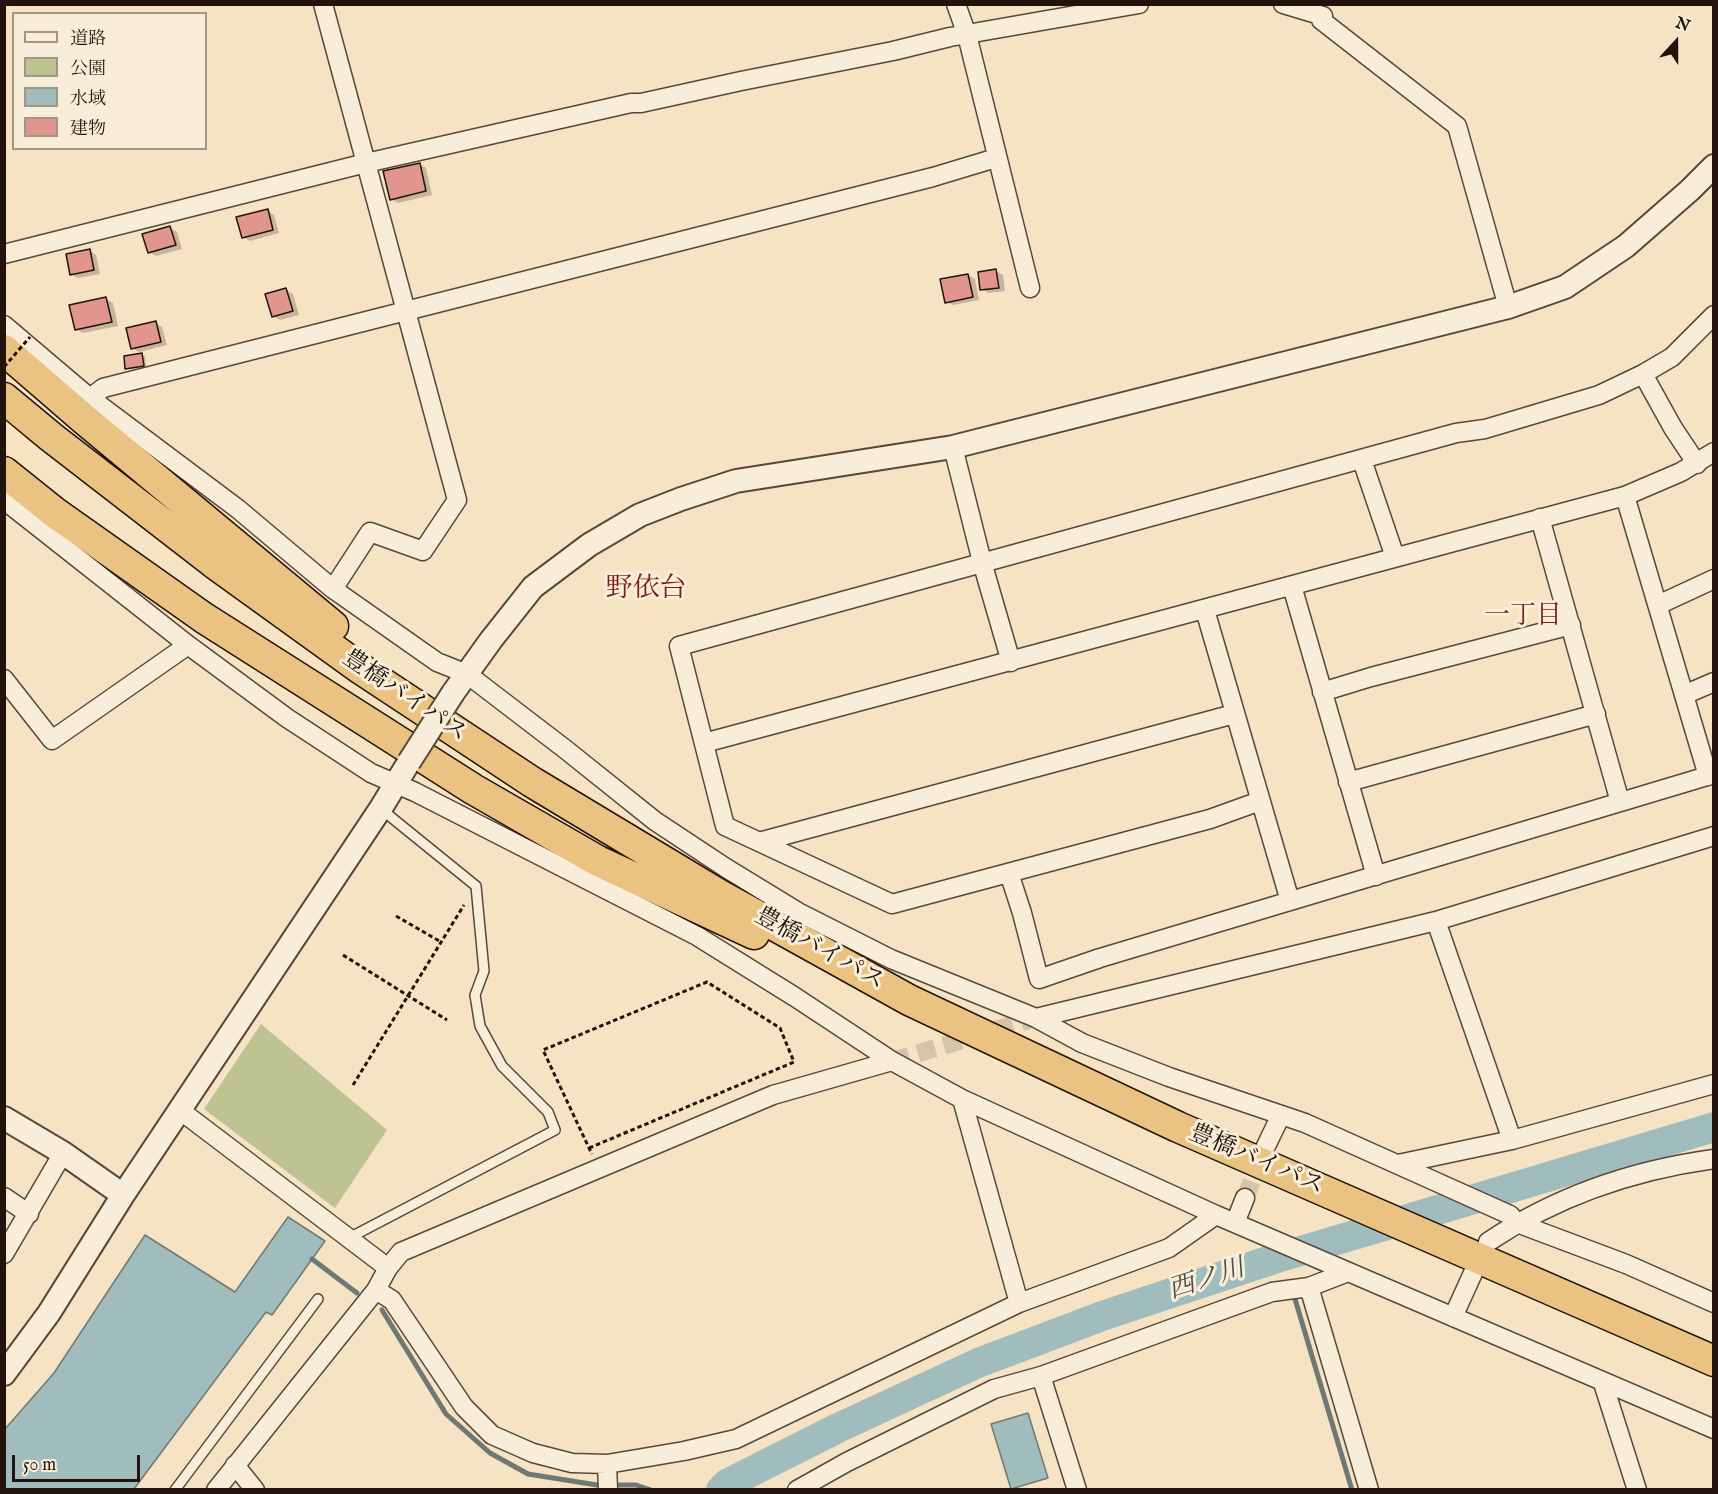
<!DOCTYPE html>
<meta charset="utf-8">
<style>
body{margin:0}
#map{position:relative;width:1718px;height:1494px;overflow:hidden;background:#f5e3c3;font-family:"IM FELL English","Noto Serif JP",serif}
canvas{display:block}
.frame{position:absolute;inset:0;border:6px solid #22140c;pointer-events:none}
.legend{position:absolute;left:12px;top:12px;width:195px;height:138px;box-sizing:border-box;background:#f8edd8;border:2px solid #a29686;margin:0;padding:8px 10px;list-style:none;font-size:18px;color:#22140c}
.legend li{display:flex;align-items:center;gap:12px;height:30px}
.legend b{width:30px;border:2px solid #a29686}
.north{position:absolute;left:1646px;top:12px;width:60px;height:60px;-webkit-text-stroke:4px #f8edd8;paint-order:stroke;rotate:21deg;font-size:16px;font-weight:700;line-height:24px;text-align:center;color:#22140c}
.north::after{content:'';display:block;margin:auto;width:21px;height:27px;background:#22140c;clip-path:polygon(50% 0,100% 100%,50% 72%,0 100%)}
.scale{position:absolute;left:12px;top:1455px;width:128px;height:27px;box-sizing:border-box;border:3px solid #22140c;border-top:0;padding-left:8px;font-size:18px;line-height:21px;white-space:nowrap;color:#22140c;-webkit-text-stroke:4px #f8edd8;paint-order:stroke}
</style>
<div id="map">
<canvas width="1718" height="1494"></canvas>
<div class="frame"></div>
<ul class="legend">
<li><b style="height:8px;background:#f8edd8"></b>道路</li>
<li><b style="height:16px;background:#bdc393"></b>公園</li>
<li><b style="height:16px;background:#a0bcbd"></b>水域</li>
<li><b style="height:16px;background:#e0958d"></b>建物</li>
</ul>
<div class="north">N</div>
<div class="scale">50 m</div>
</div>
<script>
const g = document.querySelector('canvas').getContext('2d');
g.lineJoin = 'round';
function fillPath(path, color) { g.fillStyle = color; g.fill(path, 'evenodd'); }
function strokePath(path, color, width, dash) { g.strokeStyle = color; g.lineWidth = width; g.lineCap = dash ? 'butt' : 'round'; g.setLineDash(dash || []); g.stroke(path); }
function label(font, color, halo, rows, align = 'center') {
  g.font = font + ' "IM FELL English","Noto Serif JP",serif'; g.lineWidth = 6; g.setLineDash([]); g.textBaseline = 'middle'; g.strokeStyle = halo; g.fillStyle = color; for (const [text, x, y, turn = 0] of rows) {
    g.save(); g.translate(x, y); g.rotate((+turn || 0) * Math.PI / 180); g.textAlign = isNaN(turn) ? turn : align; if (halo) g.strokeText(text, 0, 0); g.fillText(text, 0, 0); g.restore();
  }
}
const green = new Path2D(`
 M 261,1024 L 387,1130 L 335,1208 L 204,1109 Z`);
const water = new Path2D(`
 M 288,1217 L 325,1241 L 272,1315 L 266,1312 L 134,1489 L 5,1489 L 5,1429 L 54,1373 L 145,1235 L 235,1292 Z
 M 1028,1413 L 1048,1478 L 1011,1489 L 991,1424 Z`);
const shadow = new Path2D(`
 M 419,164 L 426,168 L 432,195 L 398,203 L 391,199 Z
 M 267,211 L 274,215 L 279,233 L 250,241 L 243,237 Z
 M 170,228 L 177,232 L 182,249 L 156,256 L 149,252 Z
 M 90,251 L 96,255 L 100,274 L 78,278 L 71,274 Z
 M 996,271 L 1003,275 L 1005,291 L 988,293 L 982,289 Z
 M 968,275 L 975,279 L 979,300 L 953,305 L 947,302 Z
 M 286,290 L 293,294 L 299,315 L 280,320 L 273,316 Z
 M 106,299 L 113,303 L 118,326 L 83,333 L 76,329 Z
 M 155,323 L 162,327 L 167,345 L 139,352 L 132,348 Z
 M 142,355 L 145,356 L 146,367 L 130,369 L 127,368 Z`);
const stream = new Path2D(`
 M 312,1259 L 357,1293
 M 1295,1299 L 1352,1490
 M 382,1310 L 446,1414 L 490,1453 L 528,1474 L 597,1485 L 636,1485 L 651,1490`);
const river = new Path2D(`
 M 721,1490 L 727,1484 L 838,1428 L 978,1363 L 1105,1315 L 1274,1259 L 1714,1127`);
const building = new Path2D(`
 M 420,163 L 426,191 L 390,200 L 383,171 Z
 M 268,209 L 273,230 L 242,238 L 236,217 Z
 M 170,226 L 176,245 L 148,253 L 142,234 Z
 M 90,249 L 94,270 L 70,275 L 66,254 Z
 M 996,269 L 999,288 L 980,290 L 978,272 Z
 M 968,274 L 973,297 L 945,303 L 940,279 Z
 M 286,288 L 293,311 L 272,317 L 265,294 Z
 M 106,297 L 112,322 L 75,330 L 69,305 Z
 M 156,321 L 161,342 L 131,349 L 126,328 Z
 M 142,353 L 144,366 L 125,369 L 124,356 Z`);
const minorTunnel = new Path2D(`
 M 892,1061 L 1036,1018
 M 1245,1198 L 1263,1154`);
const path = new Path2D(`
 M 396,916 L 441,942
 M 343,955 L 447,1020
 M 353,1085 L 464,905
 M 589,1148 L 794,1062 L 780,1028 L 707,982 L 543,1050 L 589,1148 L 592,1154`);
const service = new Path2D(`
 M 349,1238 L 555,1130 L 548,1112 L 502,1066 L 480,1026 L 475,995 L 484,971 L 476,886 L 381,809
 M 175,1490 L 318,1299`);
const minor = new Path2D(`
 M 323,4 L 457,500 L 423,551 L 370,532 L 333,589
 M 956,4 L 967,35 L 1030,288
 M 1283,4 L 1323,16
 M 1323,16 L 1321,20 L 1457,126 L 1508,307
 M 4,254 L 366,163 L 631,103 L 641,103 L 741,81 L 893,51 L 950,37 L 1139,4
 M 4,325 L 90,398 L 238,509 L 333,589 L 437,662 L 467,674 L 565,749 L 655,821 L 726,868 L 798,912 L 891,959 L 1036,1018 L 1082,1043 L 1169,1077 L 1305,1123 L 1510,1215 L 1517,1223 L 1626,1264 L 1714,1303
 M 1643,374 L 1673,428 L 1697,464
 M 90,398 L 103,388 L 933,177 L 996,158
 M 953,447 L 982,562 L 1011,662
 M 1362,460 L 1395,557
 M 1625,496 L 1708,776
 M 4,500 L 188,645 L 287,718 L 371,773 L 415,792 L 697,936 L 795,997 L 892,1061 L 962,1099 L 1216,1215 L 1714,1429
 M 1540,518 L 1620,802
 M 1292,586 L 1376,876
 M 1658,605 L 1714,579
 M 1205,610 L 1290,901
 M 4,679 L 52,740 L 188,645
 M 1322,692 L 1371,677 L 1571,625
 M 1684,695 L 1714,682
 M 704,743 L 1625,496 L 1681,472 L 1714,452
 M 1348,782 L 1596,714
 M 1260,801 L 1210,819 L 892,904 L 725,826 L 679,646 L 1456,433 L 1485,429 L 1599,395 L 1643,374 L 1672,357 L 1714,315
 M 759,842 L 1234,714
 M 1009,873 L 1022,913 L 1039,979 L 1100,958 L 1714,774
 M 1436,921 L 1512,1140
 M 1036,1018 L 1436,921 L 1714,836
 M 962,1099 L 1019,1303
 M 181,1111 L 388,1268
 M 1266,1146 L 1281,1115
 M 1398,1164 L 1512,1140 L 1714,1084
 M 4,1197 L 29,1214
 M 1235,1223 L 1245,1198
 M 1488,1242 C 1555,1197 1634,1170 1714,1159
 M 4,1254 L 63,1153
 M 1309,1287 L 1369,1490
 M 376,1290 L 392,1300 L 464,1407 L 492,1435 L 533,1453 L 572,1463 L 607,1464 L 684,1451 L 736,1439 L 1019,1303 L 1169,1248 L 1216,1215
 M 1453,1317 L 1473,1273
 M 1041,1376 L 1077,1490
 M 1603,1383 L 1637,1490
 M 607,1464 L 608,1490
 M 235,1465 L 255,1490
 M 216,1490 L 376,1290 L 388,1268 L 401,1252 L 773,1095 L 892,1061
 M 797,1490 L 847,1462 L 994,1389 L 1041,1376 L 1272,1292 L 1309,1287 L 1348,1272`);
const tertiary = new Path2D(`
 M 453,693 L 491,640 L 533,587 L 589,545 L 640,515 L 681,499 L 736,481 L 953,447 L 1508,307 L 1565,287 L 1626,246 L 1690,190 L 1714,166
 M 4,1118 L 63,1153 L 123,1195
 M 4,1374 L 49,1313 L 123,1195 L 381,808 L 409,762`);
const trunk = new Path2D(`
 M 4,350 L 85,420 L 333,626
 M 4,398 L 51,437 L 214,563 L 361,669 L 532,782 L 718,894 L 909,1000 L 1178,1127 L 1714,1361
 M 4,472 L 54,512 L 204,618 L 473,789 L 598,861 L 754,934`);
const pathBridge = new Path2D(`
 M 4,367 L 30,337`);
const tertiaryBridge = new Path2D(`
 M 409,762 L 453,693`);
const streetNames = [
 ["豊橋バイパス",404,697,34],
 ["豊橋バイパス",819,950,29],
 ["豊橋バイパス",1256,1161,23]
];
const neighbourhoodNames = [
 ["一丁目",1523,618]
];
const waterNames = [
 ["西ノ川",1207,1281,-18]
];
const quarterNames = [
 ["野依台",646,590]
];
fillPath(green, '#bdc393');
fillPath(water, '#a0bcbd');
strokePath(water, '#6e7976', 1.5);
fillPath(shadow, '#0003');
strokePath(stream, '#6e7976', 5);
strokePath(river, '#a0bcbd', 30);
fillPath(building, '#e0958d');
strokePath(building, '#22140c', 1.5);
strokePath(minorTunnel, '#d5c4a8', 18, [18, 9]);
strokePath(service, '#57483a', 12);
strokePath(minor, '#57483a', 21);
strokePath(tertiary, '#57483a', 26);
strokePath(trunk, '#22140c', 33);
strokePath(path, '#22140c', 3, [4.5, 3]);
strokePath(service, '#f8edd8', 9);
strokePath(minor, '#f8edd8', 18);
strokePath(tertiary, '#f8edd8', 22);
strokePath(trunk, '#eac282', 30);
strokePath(tertiaryBridge, '#57483a', 26, []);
strokePath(pathBridge, '#22140c', 3, [4.5, 3]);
strokePath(tertiaryBridge, '#f8edd8', 22);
label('24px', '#22140c', '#f8edd8', streetNames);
label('26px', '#7a1f14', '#f8edd8', neighbourhoodNames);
label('italic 26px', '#4e4f4a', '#f8edd8', waterNames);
label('27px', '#7a1f14', '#f8edd8', quarterNames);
</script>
